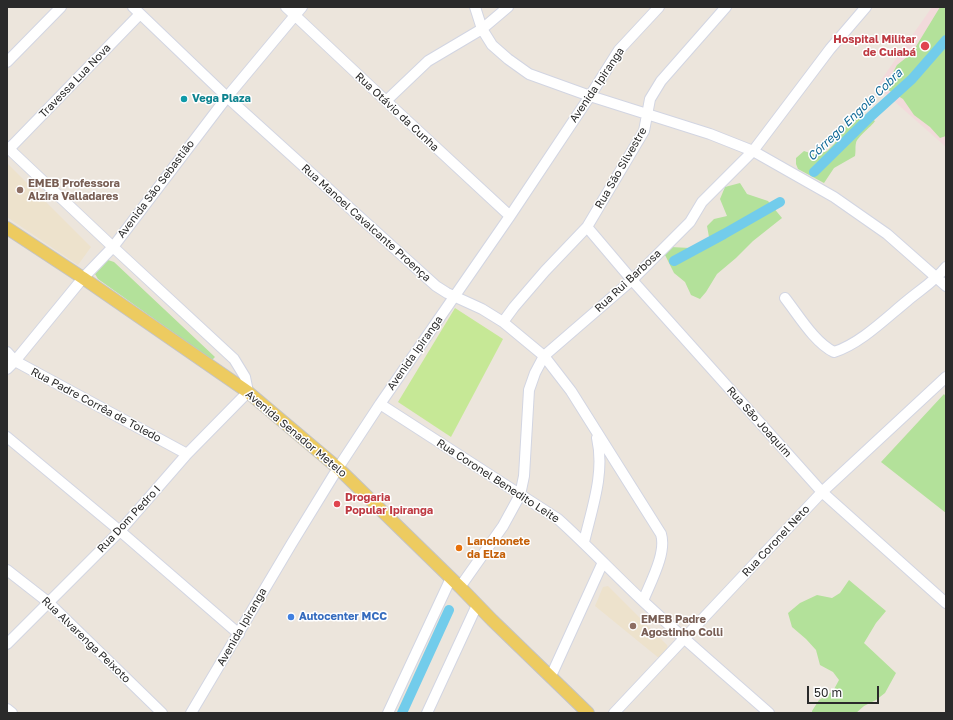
<!DOCTYPE html>
<meta charset="utf-8">
<style>
body{margin:0}
#map{position:relative;width:953px;height:720px;overflow:hidden;background:#ece5dc;font-family:"Golos Text",sans-serif}
canvas{display:block}
.frame{position:absolute;inset:0;border:8px solid #2a2a2a;pointer-events:none}
.scale{position:absolute;left:807px;top:686px;width:72px;height:18px;box-sizing:border-box;border:2px solid #2a2a2a;border-top:0;padding-left:5px;font-size:12px;line-height:14px;white-space:nowrap;color:#2a2a2a;-webkit-text-stroke:3px #fff;paint-order:stroke}
</style>
<div id="map">
<canvas width="953" height="720"></canvas>
<div class="frame"></div>
<div class="scale">50 m</div>
</div>
<script>
const g = document.querySelector('canvas').getContext('2d');
g.lineJoin = 'round';
function fillPath(path, color) { g.fillStyle = color; g.fill(path, 'evenodd'); }
function strokePath(path, color, width, dash) { g.strokeStyle = color; g.lineWidth = width; g.lineCap = dash ? 'butt' : 'round'; g.setLineDash(dash || []); g.stroke(path); }
function label(font, color, halo, rows, align = 'center') {
  g.font = font + ' "Golos Text",sans-serif'; g.lineWidth = 3; g.setLineDash([]); g.textBaseline = 'middle'; g.strokeStyle = halo; g.fillStyle = color; for (const [text, x, y, turn = 0] of rows) {
    g.save(); g.translate(x, y); g.rotate((+turn || 0) * Math.PI / 180); g.textAlign = isNaN(turn) ? turn : align; if (halo) g.strokeText(text, 0, 0); g.fillText(text, 0, 0); g.restore();
  }
}
const education = new Path2D(`
 M 7,163 L 91,247 L 78,265 L 7,217 Z
 M 608,586 L 667,645 L 668,650 L 660,659 L 595,606 L 603,587 Z`);
const medical = new Path2D(`
 M 932,7 L 946,7 L 946,147 L 877,86 Z`);
const green = new Path2D(`
 M 940,7 L 946,7 L 946,136 L 940,138 L 930,127 L 914,115 L 903,99 L 888,90 L 889,80 L 897,65 L 912,53 Z
 M 864,114 L 875,121 C 871,127 857,137 856,143 C 855,147 856,150 855,156 L 834,168 L 824,183 L 798,169 L 796,164 L 796,158 L 804,151 L 816,155 L 827,151 L 835,143 L 838,134 L 855,119 Z
 M 740,183 L 747,194 L 768,201 L 782,218 L 753,241 L 736,258 L 717,274 L 706,292 L 700,299 L 691,295 L 685,282 L 674,273 L 665,255 L 671,247 L 690,248 L 709,237 L 707,226 L 714,219 L 727,216 L 720,199 L 725,187 Z
 M 108,260 L 114,262 L 215,357 L 212,360 L 98,279 L 95,274 Z
 M 944,394 L 946,397 L 946,513 L 881,462 Z
 M 849,580 L 886,611 L 876,623 L 864,643 L 896,673 L 885,693 L 876,700 L 864,706 L 856,713 L 812,713 L 812,711 L 819,700 L 833,691 L 839,680 L 833,672 L 820,665 L 816,650 L 806,639 L 792,627 L 788,613 L 800,603 L 817,595 L 832,598 L 840,593 Z`);
const pitch = new Path2D(`
 M 455,308 L 503,339 L 451,437 L 398,402 Z`);
const canal = new Path2D(`
 M 814,172 L 870,117 L 912,79 L 946,40
 M 674,261 L 724,234 L 780,202
 M 402,713 L 449,610`);
const minor = new Path2D(`
 M 133,7 L 227,97 L 436,286 L 447,293 L 482,309 L 503,322 L 544,356 L 571,391 L 661,534 C 667,553 650,583 643,601
 M 286,7 L 386,101 L 510,216
 M 475,7 L 482,29 L 492,45 L 508,59 L 529,74 L 590,96 L 710,134 L 753,151 L 834,197 L 887,234 L 946,286
 M 7,62 L 61,7
 M 386,101 L 428,61 L 482,29 L 508,7
 M 7,147 L 113,247 L 234,359 L 245,377 L 248,392 L 187,454 L 120,531 L 7,644
 M 9,149 L 140,14
 M 587,227 L 632,280 L 822,492 L 946,603
 M 785,298 C 799,316 815,343 834,352 C 860,344 886,318 907,301 C 920,290 935,281 946,267
 M 503,322 L 514,307 L 545,271 L 587,227 L 644,131 L 650,99 L 661,81 L 726,7
 M 7,352 L 15,361 L 187,454
 M 7,369 L 15,361 L 83,278 L 113,247 L 227,97 L 302,7
 M 380,404 L 558,519 C 588,546 615,575 644,602 C 685,640 727,676 769,713
 M 7,437 L 120,531 L 239,634
 M 584,542 C 592,508 605,473 597,438
 M 7,570 L 48,602 L 162,713
 M 460,587 L 503,526 L 520,495 L 524,476 L 529,390 L 535,373 L 544,356 L 632,280 L 690,222 L 702,202 L 753,151 L 830,49 L 866,7
 M 551,676 L 603,562
 M 7,709 L 12,713
 M 191,713 L 292,543 L 338,468 L 380,404 L 510,216 L 590,96 L 619,50 L 659,7
 M 388,713 L 451,578
 M 427,713 L 477,605
 M 614,713 L 822,492 L 946,377`);
const major = new Path2D(`
 M 7,228 L 83,278 L 248,392 L 338,468 L 460,587 L 492,620 L 588,713`);
const markers = [
 [925,46,5,"#e0444e"],
 [184,99,4,"#0f9aa8"],
 [20,190,4,"#8d6e63"],
 [337,504,4,"#e0444e"],
 [459,548,4,"#e8710a"],
 [291,617,4,"#3f7fe0"],
 [633,626,4,"#8d6e63"]
];
const healthNames = [
 ["Hospital Militar",916,40],
 ["de Cuiabá",916,53],
 ["Drogaria",345,498,"left"],
 ["Popular Ipiranga",345,511,"left"]
];
const streetNames = [
 ["Travessa Lua Nova",75,81,-46],
 ["Avenida Ipiranga",597,85,-56],
 ["Rua Otávio da Cunha",397,112,43],
 ["Rua São Silvestre",621,168,-60],
 ["Avenida São Sebastião",156,189,-53],
 ["Rua Manoel Cavalcante Proença",366,223,42],
 ["Rua Rui Barbosa",628,281,-43],
 ["Avenida Ipiranga",415,353,-55],
 ["Rua Padre Corrêa de Toledo",96,405,28],
 ["Rua São Joaquim",759,422,48],
 ["Avenida Senador Metelo",296,434,40],
 ["Rua Coronel Benedito Leite",498,481,33],
 ["Rua Dom Pedro I",129,519,-47],
 ["Rua Coronel Neto",776,541,-47],
 ["Avenida Ipiranga",242,627,-60],
 ["Rua Alvarenga Peixoto",86,640,44]
];
const cultureNames = [
 ["Vega Plaza",192,99]
];
const educationNames = [
 ["EMEB Professora",28,184],
 ["Alzira Valladares",28,197],
 ["EMEB Padre",641,620],
 ["Agostinho Colli",641,633]
];
const foodNames = [
 ["Lanchonete",467,542],
 ["da Elza",467,555]
];
const shopNames = [
 ["Autocenter MCC",299,617]
];
const waterNames = [
 ["Córrego Engole Cobra",855,115,-44]
];
fillPath(education, '#ede2cc');
fillPath(medical, '#f2dadb');
fillPath(green, '#b3e19a');
fillPath(pitch, '#c6e896');
strokePath(canal, '#72cceb', 10);
strokePath(minor, '#d2d5e2', 12);
strokePath(major, '#c3c3c3', 14);
strokePath(minor, '#fff', 10);
strokePath(major, '#edcb60', 12);
for (const [x, y, r, color] of markers) { const dot = new Path2D(); dot.arc(x, y, r, 0, 2 * Math.PI); g.fillStyle = color; g.fill(dot); strokePath(dot, '#fff', 1.5); }
label('bold 11px', '#be3a42', '#fff', healthNames, 'right');
label('11px', '#2a2a2a', '#fff', streetNames);
label('bold 11px', '#0d838f', '#fff', cultureNames, 'left');
label('bold 11px', '#785e54', '#fff', educationNames, 'left');
label('bold 11px', '#c56008', '#fff', foodNames, 'left');
label('bold 11px', '#366cbe', '#fff', shopNames, 'left');
label('italic 12px', '#116a97', '#fff', waterNames);
</script>
